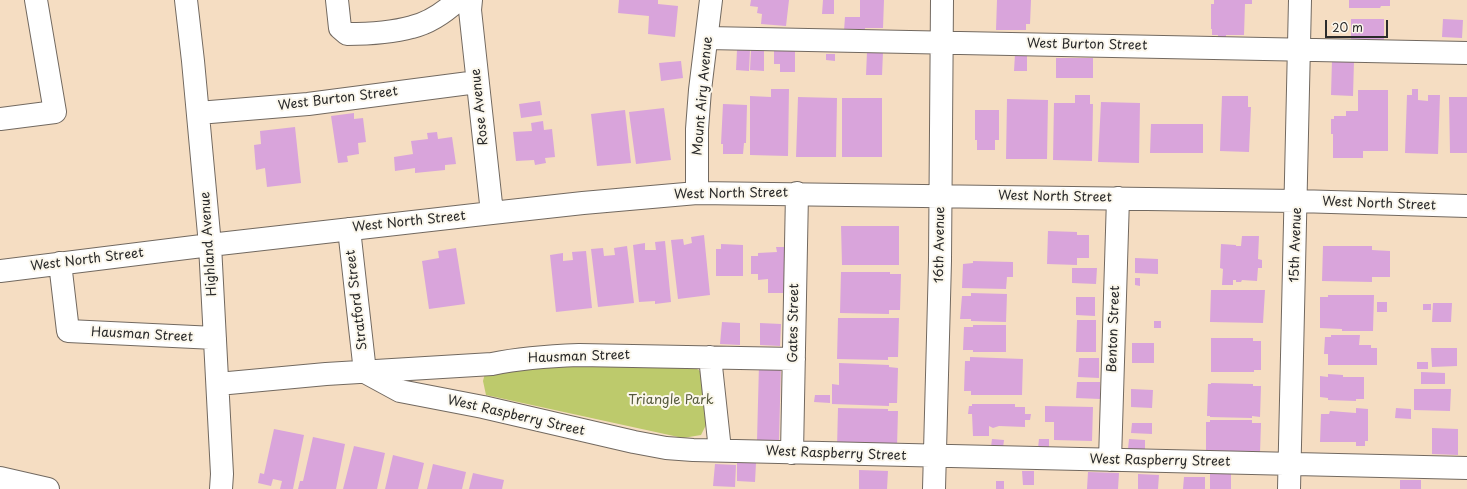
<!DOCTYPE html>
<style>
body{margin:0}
#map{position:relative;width:1467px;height:489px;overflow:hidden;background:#f5ddc2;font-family:"Playpen Sans",sans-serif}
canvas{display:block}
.scale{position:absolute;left:1325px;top:20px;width:63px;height:18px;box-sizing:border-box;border:2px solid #2b2b2b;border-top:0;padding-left:5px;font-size:12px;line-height:14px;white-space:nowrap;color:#2b2b2b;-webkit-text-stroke:3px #fbf7ec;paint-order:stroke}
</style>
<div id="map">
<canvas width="1467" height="489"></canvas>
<div class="scale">20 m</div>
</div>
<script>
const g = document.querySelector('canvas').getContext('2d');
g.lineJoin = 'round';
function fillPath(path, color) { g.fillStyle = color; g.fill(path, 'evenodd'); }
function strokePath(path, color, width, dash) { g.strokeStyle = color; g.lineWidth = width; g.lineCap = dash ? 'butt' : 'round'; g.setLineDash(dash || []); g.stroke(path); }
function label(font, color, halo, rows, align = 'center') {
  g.font = font + ' "Playpen Sans",sans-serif'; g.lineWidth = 4; g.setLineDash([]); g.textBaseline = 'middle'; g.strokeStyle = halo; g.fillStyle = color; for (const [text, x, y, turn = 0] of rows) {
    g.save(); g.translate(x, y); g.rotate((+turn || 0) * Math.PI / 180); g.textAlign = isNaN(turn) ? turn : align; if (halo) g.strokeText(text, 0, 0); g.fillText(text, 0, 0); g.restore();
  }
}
const green = new Path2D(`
 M 533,365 L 691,365 L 703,373 L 708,421 L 701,435 L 683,438 L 486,395 L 483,381 L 485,373 Z`);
const building = new Path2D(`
 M 619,0 L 658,0 L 658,4 L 678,6 L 675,37 L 648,34 L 649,16 L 618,13 Z
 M 751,0 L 789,0 L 786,26 L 761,24 L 762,14 L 757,13 L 758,7 L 750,6 Z
 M 823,0 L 834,0 L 834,14 L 822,14 Z
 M 860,0 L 884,0 L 883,28 L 865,28 L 865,31 L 844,31 L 845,17 L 860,17 Z
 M 997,0 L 1031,0 L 1030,24 L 1026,24 L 1026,30 L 996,30 Z
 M 1214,0 L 1252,0 L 1252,4 L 1245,4 L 1244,35 L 1226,35 L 1226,43 L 1218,43 L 1218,35 L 1212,35 L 1212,29 L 1211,29 L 1211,4 L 1214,4 Z
 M 1349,0 L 1390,0 L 1390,6 L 1381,6 L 1380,8 L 1349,8 Z
 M 1351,19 L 1384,19 L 1384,42 L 1351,41 Z
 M 1443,19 L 1463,20 L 1462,38 L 1442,37 Z
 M 774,49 L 795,50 L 795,72 L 780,72 L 780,64 L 774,64 Z
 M 737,50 L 750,50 L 749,71 L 736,70 Z
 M 751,50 L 764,50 L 764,71 L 750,70 Z
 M 867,52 L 883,52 L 882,75 L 866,75 Z
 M 826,54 L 835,54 L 835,61 L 826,60 Z
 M 1015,54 L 1027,54 L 1027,71 L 1014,71 Z
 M 1056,58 L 1093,58 L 1093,78 L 1056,78 Z
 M 1332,60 L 1354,61 L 1353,96 L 1331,95 Z
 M 681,61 L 683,78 L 661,81 L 659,63 Z
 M 771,89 L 789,89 L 788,156 L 750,155 L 750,96 L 771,97 Z
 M 1412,89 L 1418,89 L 1418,100 L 1428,101 L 1428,95 L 1440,95 L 1438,154 L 1405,153 L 1407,95 L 1412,95 Z
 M 1358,90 L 1388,90 L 1388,151 L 1363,151 L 1363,158 L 1333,158 L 1333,134 L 1331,134 L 1331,119 L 1334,119 L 1334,116 L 1346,116 L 1346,111 L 1358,111 Z
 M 1075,95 L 1090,95 L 1090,104 L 1093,104 L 1092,161 L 1053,160 L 1054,103 L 1075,103 Z
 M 1222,96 L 1248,96 L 1248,107 L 1251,107 L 1249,152 L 1220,151 Z
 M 798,97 L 837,98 L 836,157 L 796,157 Z
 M 1449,97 L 1467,97 L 1467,153 L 1450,153 Z
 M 842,98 L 882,98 L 882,157 L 842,157 Z
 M 1007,99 L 1048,100 L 1047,159 L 1006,159 Z
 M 540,101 L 542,115 L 521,118 L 519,104 Z
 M 1101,102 L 1140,103 L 1139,163 L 1098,162 Z
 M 723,104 L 747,105 L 746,143 L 744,143 L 743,154 L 723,154 L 723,144 L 721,144 Z
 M 664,108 L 671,160 L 636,164 L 629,112 Z
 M 625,110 L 631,163 L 597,166 L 591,114 Z
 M 975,110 L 999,110 L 999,140 L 995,140 L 995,150 L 977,150 L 977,140 L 975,140 Z
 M 354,113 L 354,119 L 363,118 L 366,142 L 358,143 L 359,154 L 347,156 L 348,162 L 338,163 L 331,116 Z
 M 543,121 L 544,130 L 552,129 L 555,157 L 545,158 L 546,163 L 535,165 L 534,160 L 516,161 L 513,132 L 532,131 L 531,123 Z
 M 1151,124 L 1203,124 L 1203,153 L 1150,153 Z
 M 295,127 L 301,183 L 267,187 L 265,168 L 256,170 L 254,145 L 261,144 L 260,131 Z
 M 437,132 L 438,139 L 452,137 L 456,164 L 445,165 L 445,170 L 415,173 L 415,168 L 395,171 L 394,157 L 413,154 L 411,141 L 428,139 L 427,133 Z
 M 841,226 L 899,226 L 899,265 L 842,265 Z
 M 1048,231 L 1077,232 L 1077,235 L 1089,235 L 1089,258 L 1077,258 L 1077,265 L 1047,264 Z
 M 704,235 L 710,295 L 678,299 L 671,240 L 683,239 L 684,245 L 692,243 L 691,237 Z
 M 1242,236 L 1259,236 L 1258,259 L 1262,260 L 1262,268 L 1258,268 L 1257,281 L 1242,280 L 1241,282 L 1236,282 L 1236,280 L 1233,280 L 1233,285 L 1222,285 L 1223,269 L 1220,268 L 1221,244 L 1236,245 L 1236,246 L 1241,246 Z
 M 665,241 L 671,302 L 655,304 L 655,301 L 639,302 L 633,245 L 645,243 L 645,250 L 656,250 L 655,242 Z
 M 721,244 L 743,245 L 743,276 L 716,276 L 716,249 L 721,249 Z
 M 627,246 L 634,303 L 598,307 L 591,249 L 603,248 L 604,256 L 615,255 L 614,248 Z
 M 1323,246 L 1372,246 L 1372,250 L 1390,251 L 1390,277 L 1372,277 L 1372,282 L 1322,281 Z
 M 776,247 L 784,247 L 784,252 L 786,252 L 787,293 L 768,293 L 768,279 L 758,280 L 758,274 L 751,274 L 751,256 L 758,256 L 758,253 L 777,252 Z
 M 456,248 L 465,304 L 429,309 L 422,261 L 439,258 L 438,251 Z
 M 586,251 L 592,308 L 556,312 L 550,255 L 563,253 L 563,261 L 573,260 L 572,252 Z
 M 1135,258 L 1158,259 L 1158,274 L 1135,273 Z
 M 973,261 L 1013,262 L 1013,277 L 1007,277 L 1006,289 L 962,288 L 963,264 L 973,263 Z
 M 1072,268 L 1097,268 L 1096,284 L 1072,283 Z
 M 841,272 L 890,272 L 890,274 L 901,274 L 900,310 L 889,310 L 889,314 L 840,313 Z
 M 1135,278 L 1140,278 L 1140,286 L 1135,285 Z
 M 1211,290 L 1265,290 L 1263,323 L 1210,322 Z
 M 971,293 L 1007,294 L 1006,322 L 971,321 L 971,319 L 960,319 L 962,296 L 971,296 Z
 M 1328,295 L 1374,295 L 1373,331 L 1342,331 L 1342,329 L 1320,328 L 1320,297 L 1328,297 Z
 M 1076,297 L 1095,297 L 1095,316 L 1076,315 Z
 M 1377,302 L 1387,302 L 1387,312 L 1377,312 Z
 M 1433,303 L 1452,303 L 1451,322 L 1432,322 Z
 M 1423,304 L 1431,304 L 1431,310 L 1423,310 Z
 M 838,318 L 899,318 L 898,357 L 888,357 L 888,360 L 837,359 Z
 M 1077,320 L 1096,320 L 1096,352 L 1076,352 Z
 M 1154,321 L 1161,321 L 1161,328 L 1154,328 Z
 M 722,322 L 740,323 L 740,345 L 720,344 Z
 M 760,323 L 781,324 L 780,346 L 760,345 Z
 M 973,325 L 1006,325 L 1006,352 L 973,352 L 973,350 L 963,350 L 964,327 L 973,327 Z
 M 1331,335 L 1360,335 L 1359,345 L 1371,345 L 1371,348 L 1377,348 L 1377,365 L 1328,365 L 1328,354 L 1324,354 L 1325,337 L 1331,337 Z
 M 1211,338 L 1253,338 L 1253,341 L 1261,341 L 1261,370 L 1254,370 L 1254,372 L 1211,372 Z
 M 1132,343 L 1154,343 L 1154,363 L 1132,363 Z
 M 1431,348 L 1457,348 L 1457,366 L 1432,367 Z
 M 970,357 L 1023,359 L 1022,395 L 971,395 L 971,391 L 964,391 L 965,361 L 970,361 Z
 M 1079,358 L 1099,358 L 1099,378 L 1078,377 Z
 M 1417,362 L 1428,362 L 1428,369 L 1417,369 Z
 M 839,363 L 889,365 L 889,367 L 898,368 L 897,403 L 889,403 L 889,406 L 832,404 L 832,384 L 839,385 Z
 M 759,364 L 781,364 L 779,441 L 757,441 Z
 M 1421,372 L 1445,373 L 1445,384 L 1421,384 Z
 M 1328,374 L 1343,375 L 1343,377 L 1364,377 L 1364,399 L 1356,399 L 1356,401 L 1328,400 L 1328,398 L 1320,397 L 1320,376 L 1328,377 Z
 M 1077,382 L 1100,382 L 1100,399 L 1076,398 Z
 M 1211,383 L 1253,384 L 1253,386 L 1261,386 L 1260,417 L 1252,416 L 1252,418 L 1210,417 L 1210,416 L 1207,416 L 1208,384 L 1211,384 Z
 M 1131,389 L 1153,390 L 1152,408 L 1131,407 Z
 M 1414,389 L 1451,389 L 1450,411 L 1414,410 Z
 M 815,395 L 830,395 L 830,403 L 814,402 Z
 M 972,404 L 1015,404 L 1015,407 L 1025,407 L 1025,414 L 1031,414 L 1030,420 L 1025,420 L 1025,427 L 999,426 L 993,428 L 989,426 L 989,436 L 973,436 L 972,414 L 968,414 L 969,406 L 972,406 Z
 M 1045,406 L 1093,407 L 1092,441 L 1054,440 L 1054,422 L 1045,422 Z
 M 838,408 L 888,409 L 888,411 L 898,411 L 897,447 L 837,448 Z
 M 1356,408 L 1368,409 L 1368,441 L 1365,441 L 1365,446 L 1356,446 L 1356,442 L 1320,442 L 1321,414 L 1329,414 L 1330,411 L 1356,413 Z
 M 1396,408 L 1411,409 L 1411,419 L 1395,418 Z
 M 1210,420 L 1252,420 L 1252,423 L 1261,423 L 1260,453 L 1209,454 L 1209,451 L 1206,451 L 1206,422 L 1210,422 Z
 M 1132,423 L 1152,423 L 1152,434 L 1131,433 Z
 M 1432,428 L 1458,429 L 1458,455 L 1432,454 Z
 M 274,429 L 304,435 L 293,489 L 280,489 L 282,481 L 273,479 L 271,486 L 258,483 L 260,473 L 264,474 Z
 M 313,437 L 345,444 L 336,489 L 298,489 L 300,481 L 303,481 Z
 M 992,439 L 1004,440 L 1003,448 L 991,447 Z
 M 1039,439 L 1049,439 L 1049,448 L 1038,448 Z
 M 1129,439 L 1145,440 L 1145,450 L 1128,449 Z
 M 354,446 L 385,453 L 377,489 L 343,489 Z
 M 393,455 L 424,463 L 418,489 L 385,489 Z
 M 737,462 L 756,463 L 755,482 L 737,481 Z
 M 433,464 L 466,472 L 462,489 L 427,489 Z
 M 715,464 L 736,465 L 735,487 L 713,486 Z
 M 859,470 L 888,471 L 887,489 L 859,489 Z
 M 1022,471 L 1034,471 L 1034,485 L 1023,485 Z
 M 1088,472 L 1119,473 L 1118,489 L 1087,489 Z
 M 1210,472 L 1231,472 L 1231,489 L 1210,489 Z
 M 473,473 L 504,480 L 502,489 L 469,489 Z
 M 1138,474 L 1159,475 L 1158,489 L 1138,489 Z
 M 1184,477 L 1205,477 L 1205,489 L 1183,489 Z
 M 1400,480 L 1421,480 L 1421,489 L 1400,489 Z
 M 996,481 L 1004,481 L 1004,489 L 996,489 Z`);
const minor = new Path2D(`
 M 186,0 L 193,61 L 210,245 L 222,474 L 221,489
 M 337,0 L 340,28 L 347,34 C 366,34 394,32 412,27 C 429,23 445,12 458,0
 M 471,0 L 470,10 L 492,213
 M 707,38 L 1467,53
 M 198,113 L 308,104 L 477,82
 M 0,119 L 55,112 L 36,0
 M 697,193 L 697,129 L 700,90 L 711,0
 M 349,229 L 365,372
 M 60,263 L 68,331 L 215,338
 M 0,271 L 210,245 L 492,213 L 583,203 L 697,193 L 1297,201 L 1467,206
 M 710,357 L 720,450
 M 365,372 L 400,391 L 483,407 L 634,442 L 666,448 L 693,450 L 1467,468
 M 218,384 L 326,374 L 492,364 C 521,358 550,356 579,355 L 794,359
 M 792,453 L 797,193
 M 1110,460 L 1118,198
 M 934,489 L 940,261 L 942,0
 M 1289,489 L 1300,0`);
const major = new Path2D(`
 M 0,478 L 48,489`);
const streetNames = [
 ["West Burton Street",1087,45,1],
 ["Mount Airy Avenue",703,96,-85],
 ["West Burton Street",338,99,-7],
 ["Rose Avenue",480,107,-96],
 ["West North Street",731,194,-1],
 ["West North Street",1055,197,1],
 ["West North Street",1379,204,2],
 ["West North Street",409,222,-6],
 ["Highland Avenue",209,244,-94],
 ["16th Avenue",940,245,-89],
 ["15th Avenue",1296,245,-88],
 ["West North Street",87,260,-7],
 ["Stratford Street",357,300,-97],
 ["Gates Street",794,323,-89],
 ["Benton Street",1114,329,-88],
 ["Hausman Street",142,335,3],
 ["Hausman Street",579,357,-2],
 ["West Raspberry Street",516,416,13],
 ["West Raspberry Street",836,454,2],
 ["West Raspberry Street",1160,461,1]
];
const parkNames = [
 ["Triangle Park",671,400]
];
fillPath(green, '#bdca6c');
fillPath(building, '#d9a4db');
strokePath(minor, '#726960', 24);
strokePath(major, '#726960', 24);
strokePath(minor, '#fff', 22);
strokePath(major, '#fff', 22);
label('13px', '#2b2b2b', '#fbf7ec', streetNames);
label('13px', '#575b3e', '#fbf7ec', parkNames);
</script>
